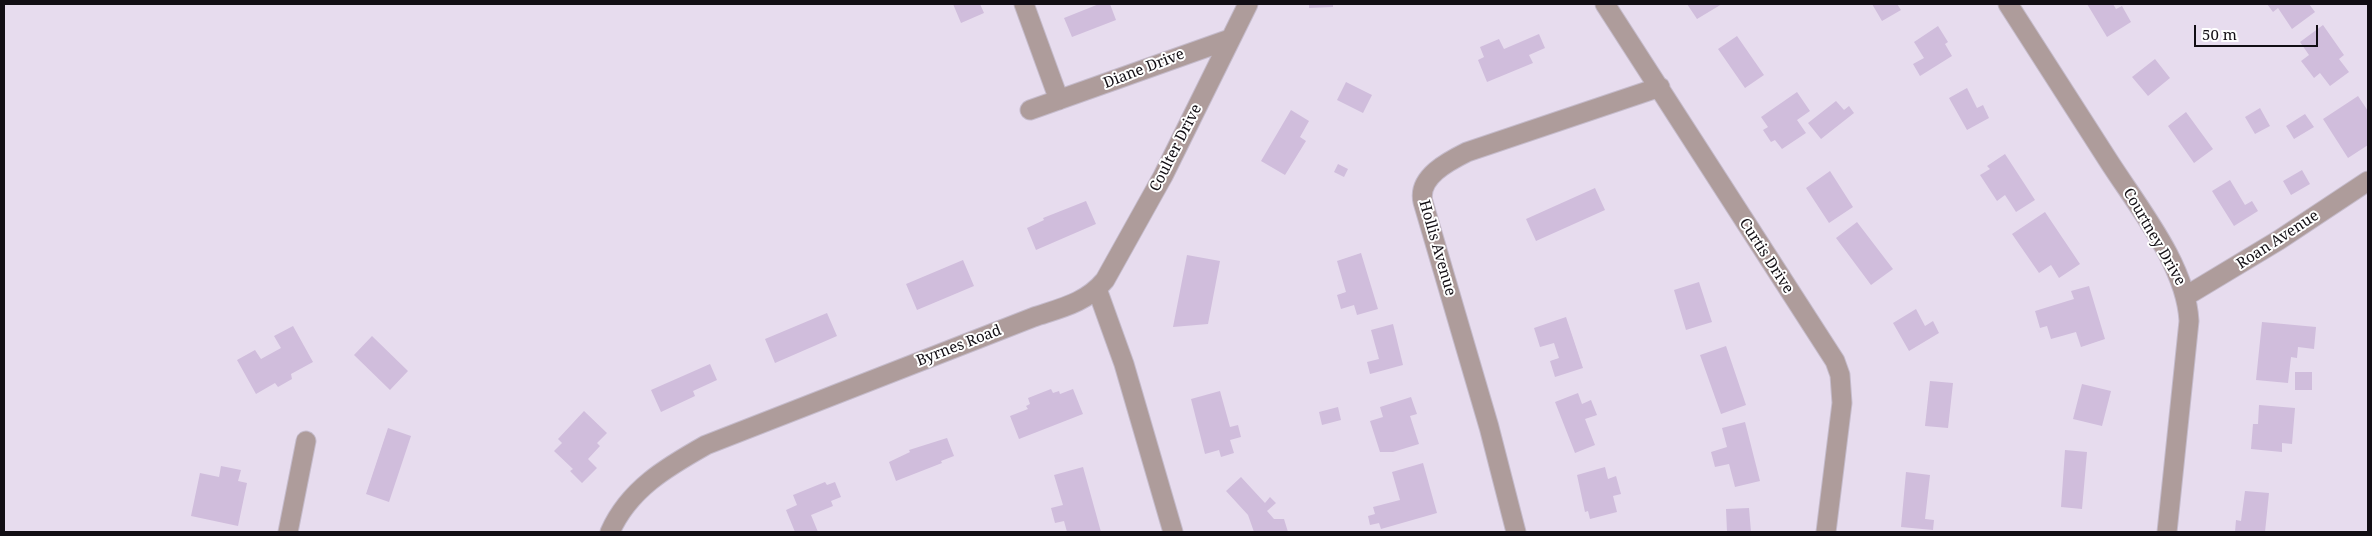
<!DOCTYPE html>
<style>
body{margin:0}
#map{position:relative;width:2372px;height:536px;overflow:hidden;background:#e7dcee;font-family:"Noto Serif",serif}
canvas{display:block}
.frame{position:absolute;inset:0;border:5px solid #120e14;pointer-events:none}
.scale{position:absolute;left:2194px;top:25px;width:124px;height:22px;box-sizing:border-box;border:2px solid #120e14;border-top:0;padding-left:6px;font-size:15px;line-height:18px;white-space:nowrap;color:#120e14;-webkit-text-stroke:4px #fff;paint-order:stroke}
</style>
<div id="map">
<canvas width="2372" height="536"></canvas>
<div class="frame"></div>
<div class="scale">50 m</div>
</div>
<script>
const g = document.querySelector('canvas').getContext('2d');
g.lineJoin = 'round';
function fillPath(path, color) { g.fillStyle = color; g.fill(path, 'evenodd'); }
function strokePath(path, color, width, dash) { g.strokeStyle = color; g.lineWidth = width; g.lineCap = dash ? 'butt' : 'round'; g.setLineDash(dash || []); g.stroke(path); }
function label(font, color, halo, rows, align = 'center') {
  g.font = font + ' "Noto Serif",serif'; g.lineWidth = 4; g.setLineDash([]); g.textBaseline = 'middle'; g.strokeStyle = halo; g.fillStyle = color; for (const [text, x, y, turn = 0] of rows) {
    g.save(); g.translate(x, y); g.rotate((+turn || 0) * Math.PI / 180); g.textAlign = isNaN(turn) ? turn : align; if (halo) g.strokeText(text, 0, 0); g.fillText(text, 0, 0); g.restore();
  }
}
const building = new Path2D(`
 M 953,4 L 980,4 L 984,13 L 961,23 Z
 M 1099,4 L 1110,4 L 1116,20 L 1072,37 L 1064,18 Z
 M 1309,4 L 1333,4 L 1333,7 L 1309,8 Z
 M 1687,4 L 1722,4 L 1697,19 Z
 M 1872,4 L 1897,4 L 1901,10 L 1882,21 Z
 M 2087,4 L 2113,4 L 2116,9 L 2122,6 L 2131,22 L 2107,37 Z
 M 2267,4 L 2309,4 L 2315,12 L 2292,29 L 2278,8 L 2273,12 Z
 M 2323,25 L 2344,55 L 2339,59 L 2349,72 L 2330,86 L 2320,73 L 2314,78 L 2301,61 L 2309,55 L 2300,42 Z
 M 1938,26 L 1948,42 L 1945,44 L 1952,56 L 1920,76 L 1913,64 L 1924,58 L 1914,42 Z
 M 1539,34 L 1545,48 L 1529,55 L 1533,63 L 1487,82 L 1478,60 L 1484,57 L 1480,47 L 1499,39 L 1504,49 Z
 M 1737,36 L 1764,75 L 1745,88 L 1718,49 Z
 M 2155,59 L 2170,78 L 2148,96 L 2132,77 Z
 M 1346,82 L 1372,95 L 1363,113 L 1337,100 Z
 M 1967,88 L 1977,108 L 1983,105 L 1989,118 L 1967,130 L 1949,98 Z
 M 1797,92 L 1810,111 L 1797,120 L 1806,133 L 1782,149 L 1775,140 L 1771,142 L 1763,130 L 1768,127 L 1761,117 Z
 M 2358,96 L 2368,111 L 2368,145 L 2348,158 L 2323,119 Z
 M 1836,101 L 1844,110 L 1849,106 L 1854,113 L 1821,139 L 1808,123 Z
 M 2260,108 L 2270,126 L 2255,134 L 2245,117 Z
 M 1291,110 L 1309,121 L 1300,137 L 1306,141 L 1285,175 L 1261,161 Z
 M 2186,112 L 2213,149 L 2194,163 L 2168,126 Z
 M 2305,114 L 2314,127 L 2294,139 L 2286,126 Z
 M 2005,154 L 2035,200 L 2016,212 L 2005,195 L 1997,201 L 1980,175 L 1990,169 L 1987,166 Z
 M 1338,164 L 1348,169 L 1344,177 L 1334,172 Z
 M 2302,170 L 2310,184 L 2291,195 L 2283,181 Z
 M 1830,171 L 1853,207 L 1829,223 L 1806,188 Z
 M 2230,180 L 2245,205 L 2252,201 L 2258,211 L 2234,226 L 2212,191 Z
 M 1595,188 L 1605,210 L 1536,241 L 1526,219 Z
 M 1086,201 L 1096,224 L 1036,250 L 1027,228 L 1044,220 L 1043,218 Z
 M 2045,212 L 2080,264 L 2059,278 L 2051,265 L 2039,273 L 2012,234 Z
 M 1857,222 L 1893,269 L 1871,285 L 1836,238 Z
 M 1361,253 L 1378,309 L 1357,315 L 1354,305 L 1341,309 L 1337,295 L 1346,292 L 1337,261 Z
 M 1187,255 L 1220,261 L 1208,324 L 1173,327 Z
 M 963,260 L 974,286 L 917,310 L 906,284 Z
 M 1699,282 L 1712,322 L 1686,330 L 1674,290 Z
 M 2089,286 L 2105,339 L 2081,347 L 2076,332 L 2051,339 L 2047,326 L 2040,328 L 2035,311 L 2074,299 L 2071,291 Z
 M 1916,309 L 1925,326 L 1933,321 L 1939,333 L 1909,351 L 1893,323 Z
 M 827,313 L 837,336 L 775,363 L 765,339 Z
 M 1566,317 L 1583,368 L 1555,377 L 1550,361 L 1559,358 L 1554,343 L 1540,347 L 1534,328 Z
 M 2262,322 L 2316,327 L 2314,349 L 2298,347 L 2297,358 L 2291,357 L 2288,383 L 2256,380 Z
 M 1393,324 L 1403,365 L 1370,374 L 1367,362 L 1379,359 L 1371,330 Z
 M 293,326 L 313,362 L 291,374 L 292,379 L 278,387 L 275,383 L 256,394 L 237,360 L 255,350 L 261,359 L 281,348 L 274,336 Z
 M 372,336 L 408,371 L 390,390 L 354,355 Z
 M 1726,346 L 1746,405 L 1721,414 L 1700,355 Z
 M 710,364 L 717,380 L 693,391 L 695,396 L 661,412 L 651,390 Z
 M 2295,372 L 2312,372 L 2312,390 L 2295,390 Z
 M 1930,381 L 1953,383 L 1948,428 L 1925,426 Z
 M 2082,384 L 2111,391 L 2102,426 L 2073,419 Z
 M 1051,389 L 1053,393 L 1059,391 L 1060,394 L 1073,389 L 1083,414 L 1019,439 L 1010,416 L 1028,409 L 1026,406 L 1030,404 L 1028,398 Z
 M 1220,391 L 1230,427 L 1238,425 L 1241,437 L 1230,440 L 1234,453 L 1221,457 L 1219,450 L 1205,454 L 1191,399 Z
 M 1578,393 L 1582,404 L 1591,400 L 1597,415 L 1585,419 L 1595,445 L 1575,453 L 1555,402 Z
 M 1411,397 L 1417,414 L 1410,416 L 1419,444 L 1393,452 L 1380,452 L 1370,421 L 1383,417 L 1380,407 Z
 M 2259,405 L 2295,408 L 2292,444 L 2282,443 L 2282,452 L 2251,449 L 2253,424 L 2258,424 Z
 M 1338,407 L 1341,420 L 1322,425 L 1319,412 Z
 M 584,411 L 607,433 L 597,443 L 600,446 L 588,459 L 597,468 L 582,483 L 570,471 L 573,469 L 554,451 L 562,443 L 558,439 Z
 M 1745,422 L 1760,481 L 1735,487 L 1729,464 L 1715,467 L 1711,452 L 1727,447 L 1722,428 Z
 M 388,428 L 411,436 L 389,502 L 366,494 Z
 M 947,438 L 954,456 L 941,461 L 942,463 L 896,481 L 889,462 L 910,452 L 909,450 Z
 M 2065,450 L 2087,452 L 2082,509 L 2061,507 Z
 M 1423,463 L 1437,513 L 1381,529 L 1379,523 L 1370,525 L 1368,516 L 1375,514 L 1373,507 L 1400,500 L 1392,472 Z
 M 221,466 L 241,470 L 238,481 L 247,483 L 238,526 L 191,516 L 200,473 L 219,477 Z
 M 1083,467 L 1101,532 L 1067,532 L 1064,521 L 1055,523 L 1051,508 L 1063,505 L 1054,475 Z
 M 1605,467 L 1608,479 L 1616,476 L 1621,494 L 1613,496 L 1617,512 L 1590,519 L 1588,511 L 1585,512 L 1577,475 Z
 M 1906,472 L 1930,475 L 1925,519 L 1934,520 L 1933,530 L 1901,527 Z
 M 1241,477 L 1265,503 L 1270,497 L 1276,503 L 1267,511 L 1274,519 L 1284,519 L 1288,532 L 1254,532 L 1248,515 L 1226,491 Z
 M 825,482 L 827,485 L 835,482 L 841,497 L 831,501 L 833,506 L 811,515 L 818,532 L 795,532 L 786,510 L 797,505 L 793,495 Z
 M 2245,491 L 2269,493 L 2265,532 L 2235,532 L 2236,520 L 2241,521 Z
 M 1749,508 L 1751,532 L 1727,532 L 1726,509 Z`);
const minor = new Path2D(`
 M 1024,4 L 1059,100
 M 1605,4 L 1835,361 L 1840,375 L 1842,403 L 1826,532
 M 2008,4 C 2041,56 2075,108 2108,160 C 2138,207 2186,265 2189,321 L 2167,532
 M 1030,110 L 1230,39
 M 1097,289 L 1124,364 L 1173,532
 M 2186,296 L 2279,240 L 2368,181
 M 288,532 L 306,441
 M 610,532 C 629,489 667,467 706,445 L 1034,317 C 1061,308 1086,303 1105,280 L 1163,176 L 1248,4
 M 1516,532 L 1489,427 L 1423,202 C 1417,177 1449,161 1467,152 L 1660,87`);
const streetNames = [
 ["Diane Drive",1144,69,-21],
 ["Coulter Drive",1176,148,-63],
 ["Courtney Drive",2154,237,60],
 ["Roan Avenue",2278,240,-33],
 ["Hollis Avenue",1437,248,74],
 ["Curtis Drive",1766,256,57],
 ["Byrnes Road",959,346,-21]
];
fillPath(building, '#d0bddc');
strokePath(minor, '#c5bbcb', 21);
strokePath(minor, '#ae9c9b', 19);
label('15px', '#120e14', '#fff', streetNames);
</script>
